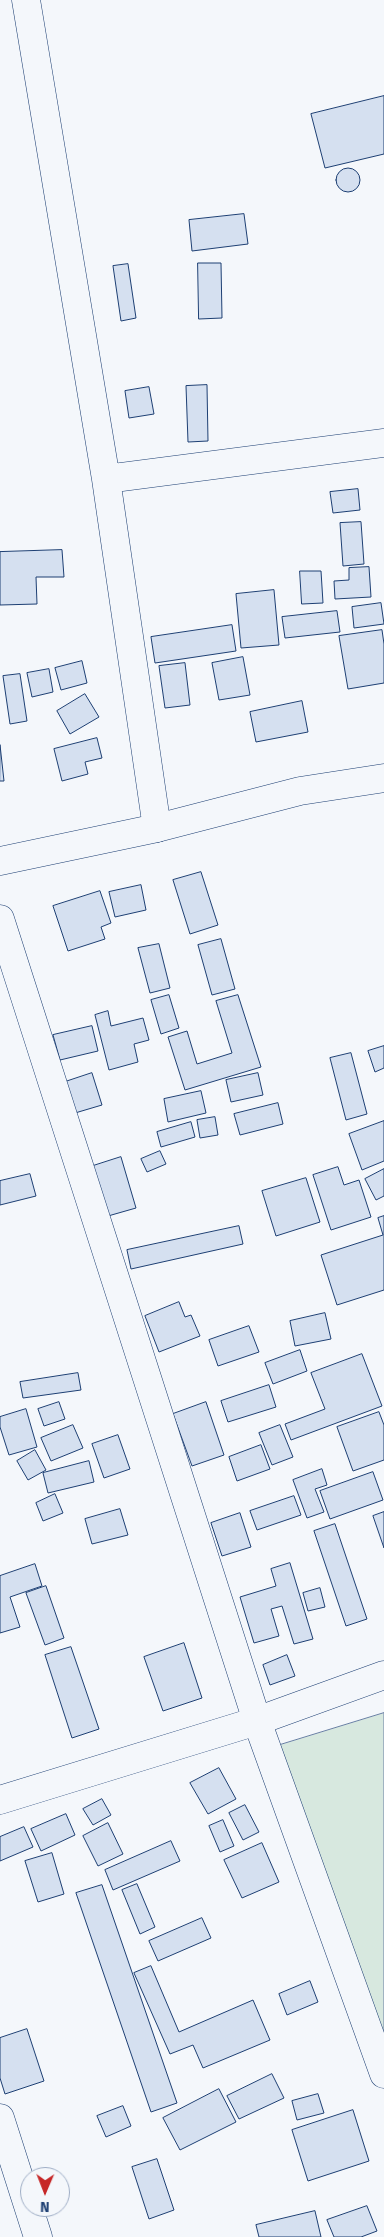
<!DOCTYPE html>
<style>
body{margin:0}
#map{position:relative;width:384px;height:2237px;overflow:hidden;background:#f4f7fb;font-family:"Fira Sans",sans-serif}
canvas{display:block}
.north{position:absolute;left:20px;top:2167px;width:50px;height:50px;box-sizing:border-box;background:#f4f7fb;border:1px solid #9eadc5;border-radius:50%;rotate:181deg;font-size:14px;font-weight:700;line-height:20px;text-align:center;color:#1d3f73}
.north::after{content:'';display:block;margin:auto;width:18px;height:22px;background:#c62828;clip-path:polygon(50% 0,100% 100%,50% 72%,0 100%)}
</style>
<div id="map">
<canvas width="384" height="2237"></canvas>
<div class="north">N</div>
</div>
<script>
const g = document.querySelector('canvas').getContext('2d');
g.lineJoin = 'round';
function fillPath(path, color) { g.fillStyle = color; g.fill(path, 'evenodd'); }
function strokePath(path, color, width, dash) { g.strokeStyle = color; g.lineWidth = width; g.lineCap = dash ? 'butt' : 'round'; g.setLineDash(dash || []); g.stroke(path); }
const green = new Path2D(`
 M 384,1713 L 384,2041 L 280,1745 Z`);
const building = new Path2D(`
 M 384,96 L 384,154 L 325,168 L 311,114 Z
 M336 180a12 12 0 1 1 24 0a12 12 0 1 1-24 0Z
 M 244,214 L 248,244 L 192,251 L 189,220 Z
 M 198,263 L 221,263 L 222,318 L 199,319 Z
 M 128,264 L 136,318 L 121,321 L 113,266 Z
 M 207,385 L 208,441 L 188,442 L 186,386 Z
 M 149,387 L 154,414 L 129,418 L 125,391 Z
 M 358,489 L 360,510 L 333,513 L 330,492 Z
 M 361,522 L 364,564 L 343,566 L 340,523 Z
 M 62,550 L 64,577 L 36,577 L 37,604 L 0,605 L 0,552 Z
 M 369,567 L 371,597 L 335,599 L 334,581 L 349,580 L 349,568 Z
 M 300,571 L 321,571 L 323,603 L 302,604 Z
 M 274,590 L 279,645 L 241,648 L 236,594 Z
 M 381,603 L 384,624 L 354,628 L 352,607 Z
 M 337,611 L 340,632 L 285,638 L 282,617 Z
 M 232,625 L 236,651 L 155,663 L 151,637 Z
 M 382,630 L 384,644 L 384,683 L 348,689 L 339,636 Z
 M 243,657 L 250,695 L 219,700 L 212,663 Z
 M 82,661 L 87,683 L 61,690 L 55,668 Z
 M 185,663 L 190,705 L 165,708 L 159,666 Z
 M 49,669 L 53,692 L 32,697 L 27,673 Z
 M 20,674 L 27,721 L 10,724 L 3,676 Z
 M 85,694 L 99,717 L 70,734 L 57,711 Z
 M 302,701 L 308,732 L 256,742 L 250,712 Z
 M 97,738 L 102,758 L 85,762 L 88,774 L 62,781 L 54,749 Z
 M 0,745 L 4,781 L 0,781 Z
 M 201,872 L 218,925 L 190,934 L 173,880 Z
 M 141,885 L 146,910 L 115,917 L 109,892 Z
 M 100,891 L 111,923 L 101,927 L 105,939 L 68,951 L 53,906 Z
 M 221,939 L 235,989 L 212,995 L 198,945 Z
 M 159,944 L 170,988 L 150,993 L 138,948 Z
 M 169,995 L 179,1028 L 161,1034 L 151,1000 Z
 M 238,995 L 261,1067 L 185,1090 L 168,1037 L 187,1031 L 197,1064 L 232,1053 L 216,1001 Z
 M 108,1011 L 111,1026 L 143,1018 L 149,1040 L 134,1044 L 138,1062 L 109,1070 L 95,1015 Z
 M 92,1026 L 98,1051 L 60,1060 L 53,1035 Z
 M 384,1046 L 384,1068 L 375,1072 L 368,1051 Z
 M 351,1053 L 367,1114 L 346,1120 L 330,1058 Z
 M 92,1073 L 102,1105 L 75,1113 L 65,1082 Z
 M 258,1073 L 263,1095 L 231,1102 L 226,1080 Z
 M 201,1091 L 206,1113 L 168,1122 L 164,1099 Z
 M 278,1103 L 283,1124 L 240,1135 L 234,1114 Z
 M 215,1117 L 218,1135 L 200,1138 L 197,1120 Z
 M 384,1121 L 384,1161 L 362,1170 L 349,1134 Z
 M 191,1122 L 195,1137 L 161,1147 L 157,1132 Z
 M 160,1151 L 166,1164 L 147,1172 L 141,1159 Z
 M 121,1157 L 136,1208 L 108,1216 L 93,1166 Z
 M 338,1167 L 344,1185 L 359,1180 L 371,1217 L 331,1230 L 313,1175 Z
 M 384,1169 L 384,1196 L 376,1200 L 365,1179 Z
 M 30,1174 L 36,1196 L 0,1205 L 0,1181 Z
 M 306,1178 L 320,1222 L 276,1236 L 262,1191 Z
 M 384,1216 L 384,1290 L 337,1305 L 321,1255 L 383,1235 L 378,1218 Z
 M 239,1226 L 243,1244 L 131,1269 L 127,1250 Z
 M 179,1302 L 185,1317 L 191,1315 L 200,1336 L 159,1352 L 145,1316 Z
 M 325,1313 L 331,1339 L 295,1346 L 290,1321 Z
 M 249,1326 L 259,1352 L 218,1366 L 209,1340 Z
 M 300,1350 L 307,1371 L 273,1384 L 265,1363 Z
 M 362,1354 L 382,1406 L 291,1440 L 285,1424 L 325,1409 L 311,1373 Z
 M 78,1373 L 81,1390 L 23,1398 L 20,1382 Z
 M 269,1385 L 276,1407 L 228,1422 L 221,1401 Z
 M 59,1402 L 65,1419 L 44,1426 L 38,1409 Z
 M 206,1402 L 224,1455 L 192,1466 L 173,1414 Z
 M 26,1409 L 37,1447 L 9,1455 L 0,1427 L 0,1417 Z
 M 379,1412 L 384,1425 L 384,1460 L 353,1471 L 337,1427 Z
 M 73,1425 L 83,1448 L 51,1461 L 41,1438 Z
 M 280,1425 L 293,1457 L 272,1465 L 259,1433 Z
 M 118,1435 L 130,1469 L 104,1478 L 92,1444 Z
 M 261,1445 L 270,1469 L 237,1481 L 229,1457 Z
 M 35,1450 L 46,1470 L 28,1480 L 17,1461 Z
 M 89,1461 L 94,1482 L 48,1493 L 43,1473 Z
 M 322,1469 L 327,1485 L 315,1489 L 324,1512 L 307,1518 L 293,1480 Z
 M 373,1472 L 383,1500 L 330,1519 L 320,1491 Z
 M 55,1494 L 63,1513 L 43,1521 L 36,1503 Z
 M 294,1496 L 301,1515 L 257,1530 L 250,1511 Z
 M 120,1509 L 128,1535 L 92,1544 L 85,1519 Z
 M 384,1512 L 384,1548 L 373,1516 Z
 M 240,1513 L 251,1547 L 222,1556 L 211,1523 Z
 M 335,1524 L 367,1619 L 346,1626 L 314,1531 Z
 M 290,1563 L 313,1639 L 294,1644 L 282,1606 L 271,1609 L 279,1636 L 254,1643 L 240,1597 L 276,1586 L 271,1569 Z
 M 35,1564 L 42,1586 L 10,1597 L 20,1627 L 0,1633 L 0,1576 Z
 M 46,1586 L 64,1638 L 45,1645 L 26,1593 Z
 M 320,1588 L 325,1607 L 308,1611 L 303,1593 Z
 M 184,1643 L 202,1698 L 163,1711 L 144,1657 Z
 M 71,1647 L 99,1729 L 72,1738 L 45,1655 Z
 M 287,1655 L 295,1676 L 270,1685 L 263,1665 Z
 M 219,1768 L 236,1799 L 208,1814 L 190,1783 Z
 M 102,1799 L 111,1815 L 93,1825 L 83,1809 Z
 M 245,1805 L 259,1832 L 243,1840 L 229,1813 Z
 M 66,1814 L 75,1835 L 41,1851 L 31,1829 Z
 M 223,1820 L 234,1846 L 220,1852 L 209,1826 Z
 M 108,1823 L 123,1854 L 98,1866 L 83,1836 Z
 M 24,1827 L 33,1847 L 0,1861 L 0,1837 Z
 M 171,1841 L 180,1861 L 113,1890 L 105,1870 Z
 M 262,1843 L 279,1882 L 242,1898 L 224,1860 Z
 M 52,1853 L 64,1894 L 38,1902 L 25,1861 Z
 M 137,1884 L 155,1927 L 140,1934 L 122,1890 Z
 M 102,1885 L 177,2103 L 151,2112 L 76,1893 Z
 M 202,1918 L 211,1938 L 158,1961 L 149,1941 Z
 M 151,1966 L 179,2032 L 253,2000 L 270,2040 L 203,2068 L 193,2045 L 170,2054 L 134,1973 Z
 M 310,1981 L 318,2002 L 287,2015 L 279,1994 Z
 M 27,2029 L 44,2081 L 5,2094 L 0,2078 L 0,2038 Z
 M 272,2074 L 284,2098 L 239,2119 L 227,2096 Z
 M 219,2089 L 236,2122 L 180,2150 L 163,2118 Z
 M 318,2094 L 324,2113 L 297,2120 L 292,2101 Z
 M 123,2106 L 131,2126 L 106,2137 L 97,2116 Z
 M 353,2110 L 369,2161 L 308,2181 L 292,2130 Z
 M 157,2159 L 174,2210 L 149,2219 L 132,2167 Z
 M 367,2206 L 377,2231 L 361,2237 L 334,2237 L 327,2220 Z
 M 315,2211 L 321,2237 L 259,2237 L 256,2225 Z`);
const minor = new Path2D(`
 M 26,0 L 106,479 L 157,828
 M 106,479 L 384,443
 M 0,919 L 257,1721 L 384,2074
 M 0,1800 L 257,1721 L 384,1675
 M 0,2118 L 38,2237`);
const major = new Path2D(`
 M 0,861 L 157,828 L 300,791 L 384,778`);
fillPath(green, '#d7e8df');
strokePath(green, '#687fa3', 1);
fillPath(building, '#d5e0f0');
strokePath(building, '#1d3f73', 1);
strokePath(minor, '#1d3f73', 29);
strokePath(major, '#1d3f73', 29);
strokePath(minor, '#f4f7fb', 28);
strokePath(major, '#f4f7fb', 28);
</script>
